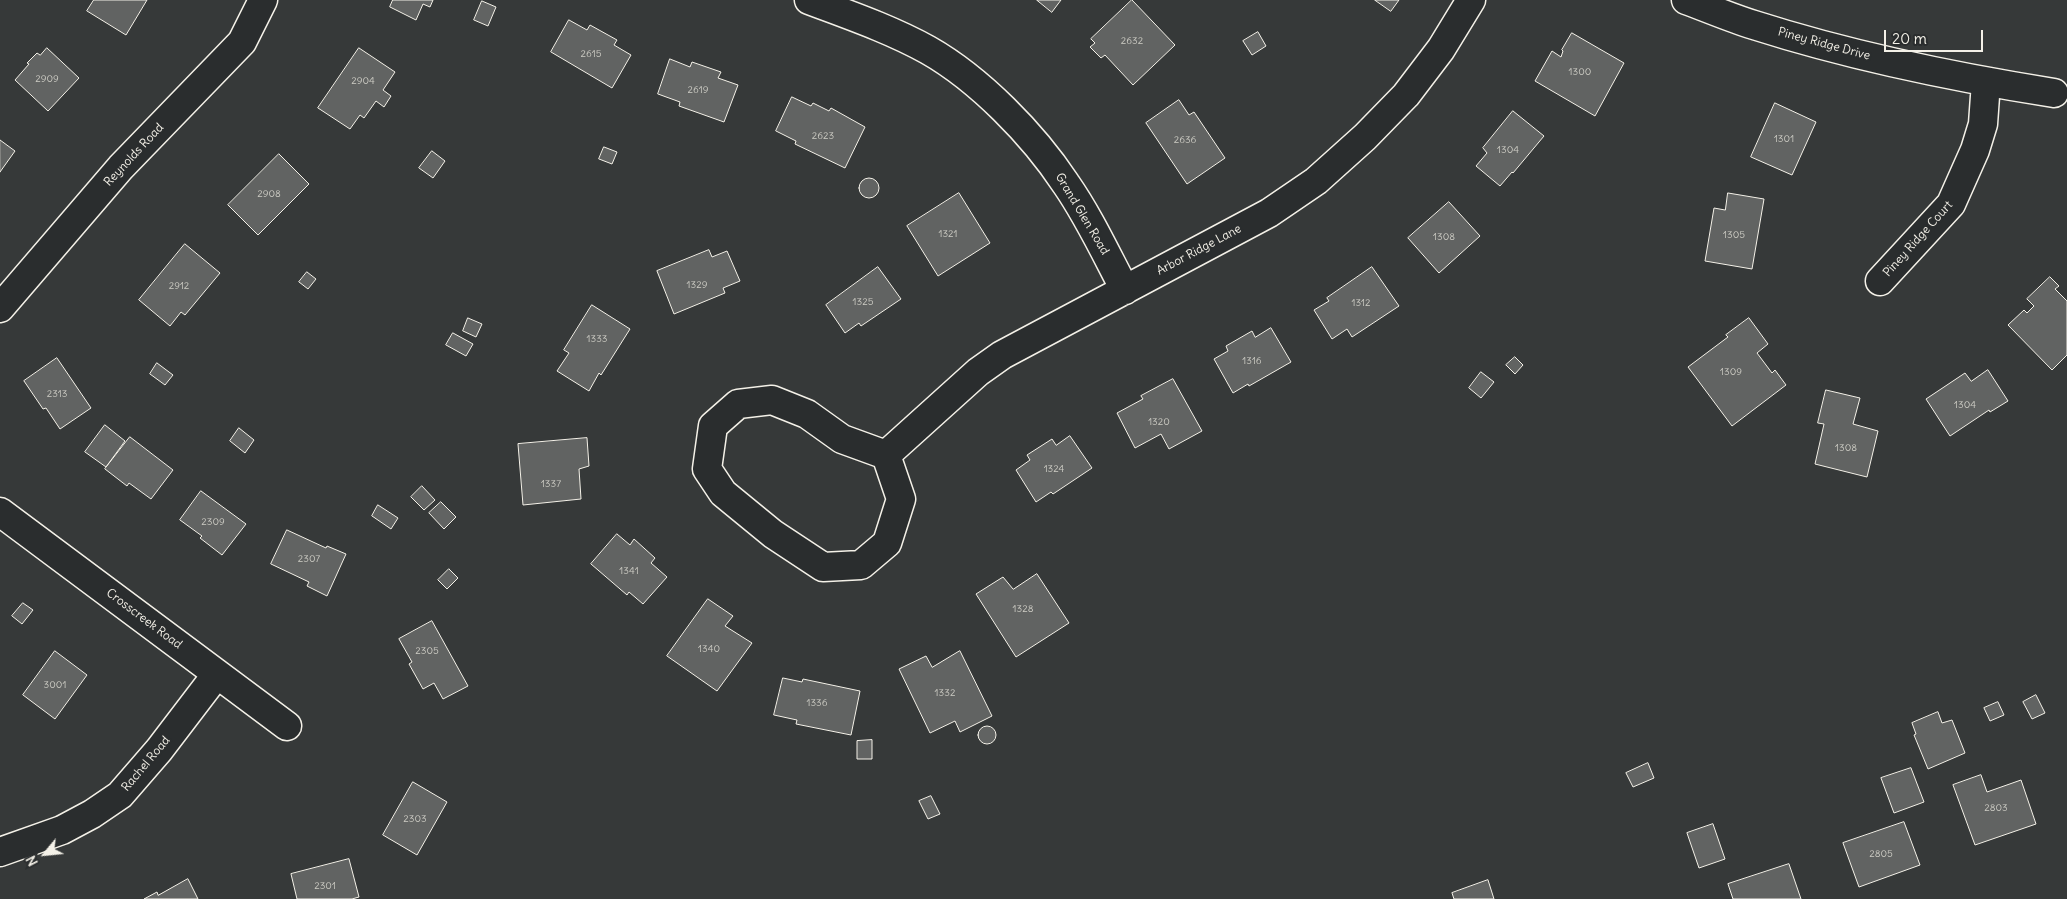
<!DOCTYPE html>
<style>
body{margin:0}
#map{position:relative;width:2067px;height:899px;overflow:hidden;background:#363939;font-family:Delius,sans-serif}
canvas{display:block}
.north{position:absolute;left:20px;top:829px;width:50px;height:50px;-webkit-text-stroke:4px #2a2d2e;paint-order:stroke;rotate:242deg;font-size:14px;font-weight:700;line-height:20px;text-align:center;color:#f4f1e8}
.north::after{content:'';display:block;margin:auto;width:18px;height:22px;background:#f4f1e8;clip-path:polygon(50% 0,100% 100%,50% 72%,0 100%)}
.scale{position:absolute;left:1884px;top:30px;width:99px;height:22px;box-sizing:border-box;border:2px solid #f4f1e8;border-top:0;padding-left:6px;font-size:15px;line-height:18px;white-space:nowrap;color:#f4f1e8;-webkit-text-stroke:4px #2a2d2e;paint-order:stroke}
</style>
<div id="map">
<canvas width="2067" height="899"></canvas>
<div class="north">N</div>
<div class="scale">20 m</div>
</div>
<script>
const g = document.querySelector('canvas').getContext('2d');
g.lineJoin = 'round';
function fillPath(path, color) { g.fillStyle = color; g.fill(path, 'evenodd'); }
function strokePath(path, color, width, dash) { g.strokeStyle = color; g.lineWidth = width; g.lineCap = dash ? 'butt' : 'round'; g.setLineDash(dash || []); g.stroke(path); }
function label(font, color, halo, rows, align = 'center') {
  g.font = font + ' Delius,sans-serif'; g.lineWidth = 4.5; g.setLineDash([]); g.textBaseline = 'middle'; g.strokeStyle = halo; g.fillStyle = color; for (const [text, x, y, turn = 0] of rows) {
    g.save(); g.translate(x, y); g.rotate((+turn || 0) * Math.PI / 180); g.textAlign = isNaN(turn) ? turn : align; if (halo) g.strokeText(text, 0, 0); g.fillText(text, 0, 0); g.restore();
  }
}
const building = new Path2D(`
 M 94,0 L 147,0 L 126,35 L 87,11 Z
 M 393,0 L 433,0 L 430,7 L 423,4 L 416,20 L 390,7 Z
 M 1037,0 L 1061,0 L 1052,12 Z
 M 1132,0 L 1175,45 L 1133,85 L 1105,55 L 1101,58 L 1090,47 L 1095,43 L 1091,39 Z
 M 1375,0 L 1399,0 L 1391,11 Z
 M 482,1 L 496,7 L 488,26 L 474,20 Z
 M 569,20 L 587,30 L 590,25 L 617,40 L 614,45 L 631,55 L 612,88 L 551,52 Z
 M 1258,32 L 1266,46 L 1252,55 L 1243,41 Z
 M 1572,33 L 1624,63 L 1595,116 L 1535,81 L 1552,51 L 1561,57 L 1563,51 L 1562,50 Z
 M 47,48 L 79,78 L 48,111 L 15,80 L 29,64 L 27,63 L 37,53 L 40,55 Z
 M 359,48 L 395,72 L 383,90 L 391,96 L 384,107 L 376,101 L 364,118 L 360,115 L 350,129 L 318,108 Z
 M 670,59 L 690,67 L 692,62 L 721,72 L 718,78 L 738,85 L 724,122 L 679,106 L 680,102 L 658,94 Z
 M 792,97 L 811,106 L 813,103 L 829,111 L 831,108 L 865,127 L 845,168 L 795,144 L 796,141 L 776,131 Z
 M 1179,100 L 1189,115 L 1194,112 L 1225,158 L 1187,184 L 1146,123 Z
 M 1775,103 L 1816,122 L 1792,175 L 1751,157 Z
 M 1513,111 L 1544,136 L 1513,173 L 1512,172 L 1500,186 L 1476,166 L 1487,153 L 1483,148 Z
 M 0,140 L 15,151 L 0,172 Z
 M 604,147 L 617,152 L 612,164 L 599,159 Z
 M 432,151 L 445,161 L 433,178 L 419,168 Z
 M 279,154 L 309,184 L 258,235 L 228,205 Z
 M859 188a10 10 0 1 1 20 0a10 10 0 1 1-20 0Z
 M 959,193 L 990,243 L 938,276 L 907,226 Z
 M 1728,193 L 1764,199 L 1752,269 L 1705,261 L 1714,208 L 1725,210 Z
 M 1449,202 L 1480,236 L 1439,273 L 1408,238 Z
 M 185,244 L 220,273 L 185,315 L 181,312 L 170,326 L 139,300 Z
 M 709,250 L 712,257 L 727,251 L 740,281 L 723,288 L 725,293 L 674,314 L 657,271 Z
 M 878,267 L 901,299 L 861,326 L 859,323 L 845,333 L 826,305 Z
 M 1372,267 L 1399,306 L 1352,337 L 1347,329 L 1332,339 L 1314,310 L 1329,301 L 1327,298 Z
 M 307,272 L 316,279 L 308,289 L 299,282 Z
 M 2050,277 L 2059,286 L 2055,289 L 2067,301 L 2067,355 L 2052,370 L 2008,325 L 2024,310 L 2027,313 L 2034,306 L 2027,299 Z
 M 592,305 L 630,329 L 601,375 L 599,373 L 589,391 L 557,371 L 569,353 L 564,350 Z
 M 468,318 L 482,324 L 476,337 L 463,331 Z
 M 1749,318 L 1768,344 L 1757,353 L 1772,373 L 1775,370 L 1786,385 L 1732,426 L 1688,367 L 1728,337 L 1726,335 Z
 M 1271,328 L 1291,362 L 1249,386 L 1248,384 L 1233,393 L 1214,359 L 1228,351 L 1226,346 L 1252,331 L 1255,337 Z
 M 453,333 L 473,344 L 466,356 L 446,345 Z
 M 1515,357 L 1523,365 L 1515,374 L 1506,365 Z
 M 57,358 L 91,408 L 60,429 L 46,408 L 43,409 L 24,381 Z
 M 157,363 L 173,375 L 165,385 L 150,374 Z
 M 1988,370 L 2008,401 L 1990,412 L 1989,410 L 1950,436 L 1926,399 L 1965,373 L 1971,381 Z
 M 1481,372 L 1494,382 L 1481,398 L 1469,388 Z
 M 1173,379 L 1202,431 L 1169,449 L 1161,434 L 1135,448 L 1117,413 L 1143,399 L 1141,396 Z
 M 1826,390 L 1860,398 L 1853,424 L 1878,431 L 1867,477 L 1815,464 L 1824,424 L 1818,423 Z
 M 105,425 L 125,441 L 106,467 L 85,452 Z
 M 239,428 L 254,440 L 245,453 L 230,441 Z
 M 1070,436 L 1092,468 L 1053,494 L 1051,492 L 1036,502 L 1016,470 L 1030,460 L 1027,455 L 1052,439 L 1056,445 Z
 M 130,437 L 173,470 L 151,499 L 129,483 L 127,486 L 105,469 Z
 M 587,438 L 589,466 L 579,469 L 581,499 L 523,505 L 518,444 Z
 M 422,486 L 435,500 L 424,510 L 411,497 Z
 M 201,491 L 246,524 L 222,555 L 200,538 L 202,536 L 180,520 Z
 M 441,502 L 456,517 L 444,529 L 429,513 Z
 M 378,505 L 398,518 L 391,529 L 372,516 Z
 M 287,530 L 326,548 L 327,546 L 346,554 L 327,596 L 307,586 L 309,582 L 271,564 Z
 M 617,534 L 630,545 L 634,539 L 655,558 L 651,563 L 667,577 L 643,604 L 629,592 L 627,595 L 591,564 Z
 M 449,569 L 458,578 L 447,589 L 438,580 Z
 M 1037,574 L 1069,623 L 1016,657 L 976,594 L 1003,577 L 1013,589 Z
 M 708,599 L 733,616 L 725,626 L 752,643 L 717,691 L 667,656 Z
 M 23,603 L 33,610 L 22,624 L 12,616 Z
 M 432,621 L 468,686 L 443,699 L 434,683 L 423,689 L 409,664 L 412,662 L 399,639 Z
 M 55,651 L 87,675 L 55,719 L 23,695 Z
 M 960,651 L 992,716 L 960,732 L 955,721 L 930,733 L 899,669 L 926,656 L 932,667 Z
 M 783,678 L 802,682 L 803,679 L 860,691 L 851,735 L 796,724 L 797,720 L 774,715 Z
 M 2036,695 L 2045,713 L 2032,719 L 2023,702 Z
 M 1998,702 L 2004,715 L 1990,721 L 1984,708 Z
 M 1938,712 L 1942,723 L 1952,720 L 1965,753 L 1928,769 L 1914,735 L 1916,734 L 1912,723 Z
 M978 735a9 9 0 1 1 18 0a9 9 0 1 1-18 0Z
 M 872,740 L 872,759 L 857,759 L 857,741 Z
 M 1648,763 L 1654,778 L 1633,787 L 1626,773 Z
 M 1911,768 L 1924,802 L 1894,813 L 1881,778 Z
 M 1981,775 L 1987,792 L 2021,780 L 2036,824 L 1975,845 L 1953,785 Z
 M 413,782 L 447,802 L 417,855 L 383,835 Z
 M 931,796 L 940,814 L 928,819 L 919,801 Z
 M 1904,822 L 1920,865 L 1859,887 L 1843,843 Z
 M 1713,824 L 1725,859 L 1699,868 L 1687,833 Z
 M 349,859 L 359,897 L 352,899 L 297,899 L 291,874 Z
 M 1789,864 L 1801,899 L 1733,899 L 1728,884 Z
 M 188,879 L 198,899 L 144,899 L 157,892 L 158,895 Z
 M 1488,880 L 1494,899 L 1454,899 L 1452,893 Z`);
const minor = new Path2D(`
 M 809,0 C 849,15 890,29 928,50 C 979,79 1033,134 1066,184 C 1089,217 1106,254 1125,290
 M 1686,0 C 1708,8 1731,18 1754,25 C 1851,56 1953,77 2054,93
 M 1880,281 L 1951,204 L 1975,150 L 1983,124 L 1986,82
 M 0,308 L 121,167 L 242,42 L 263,0
 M 772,400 L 807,414 L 842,439 L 886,455 L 901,499 L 887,543 L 861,565 L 823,567 L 773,534 L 723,493 L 707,469 L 713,426 L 738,404 Z
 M 886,455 L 978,372 L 1002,355 L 1269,213 L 1316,181 L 1365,137 L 1406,95 L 1441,49 L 1471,0
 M 0,512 L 287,726
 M 0,852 L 62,830 L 92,814 L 120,795 L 159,750 L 217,674`);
const numberNames = [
 ["2632",1132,41],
 ["2615",591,54],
 ["1300",1580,72],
 ["2909",47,79],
 ["2904",363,81],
 ["2619",698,90],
 ["2623",823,136],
 ["1301",1784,139],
 ["2636",1185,140],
 ["1304",1508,150],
 ["2908",269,194],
 ["1321",948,234],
 ["1305",1734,235],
 ["1308",1444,237],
 ["1329",697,285],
 ["2912",179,286],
 ["1325",863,302],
 ["1312",1361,303],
 ["1333",597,339],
 ["1316",1252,361],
 ["1309",1731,372],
 ["2313",57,394],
 ["1304",1965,405],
 ["1320",1159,422],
 ["1308",1846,448],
 ["1324",1054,469],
 ["1337",551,484],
 ["2309",213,522],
 ["2307",309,559],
 ["1341",629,571],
 ["1328",1023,609],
 ["1340",709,649],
 ["2305",427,651],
 ["3001",55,685],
 ["1332",945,693],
 ["1336",817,703],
 ["2803",1996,808],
 ["2303",415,819],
 ["2805",1881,854],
 ["2301",325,886]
];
const streetNames = [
 ["Piney Ridge Drive",1824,44,15],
 ["Reynolds Road",134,155,-47],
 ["Grand Glen Road",1082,214,59],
 ["Piney Ridge Court",1918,239,-48],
 ["Arbor Ridge Lane",1199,250,-28],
 ["Crosscreek Road",144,619,37],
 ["Rachel Road",146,764,-50]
];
fillPath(building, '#616362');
strokePath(building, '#f4f1e8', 1);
strokePath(minor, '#f4f1e8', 31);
strokePath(minor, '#2a2d2e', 28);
label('10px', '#cfcec6', null, numberNames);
label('12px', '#f4f1e8', '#2a2d2e', streetNames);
</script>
